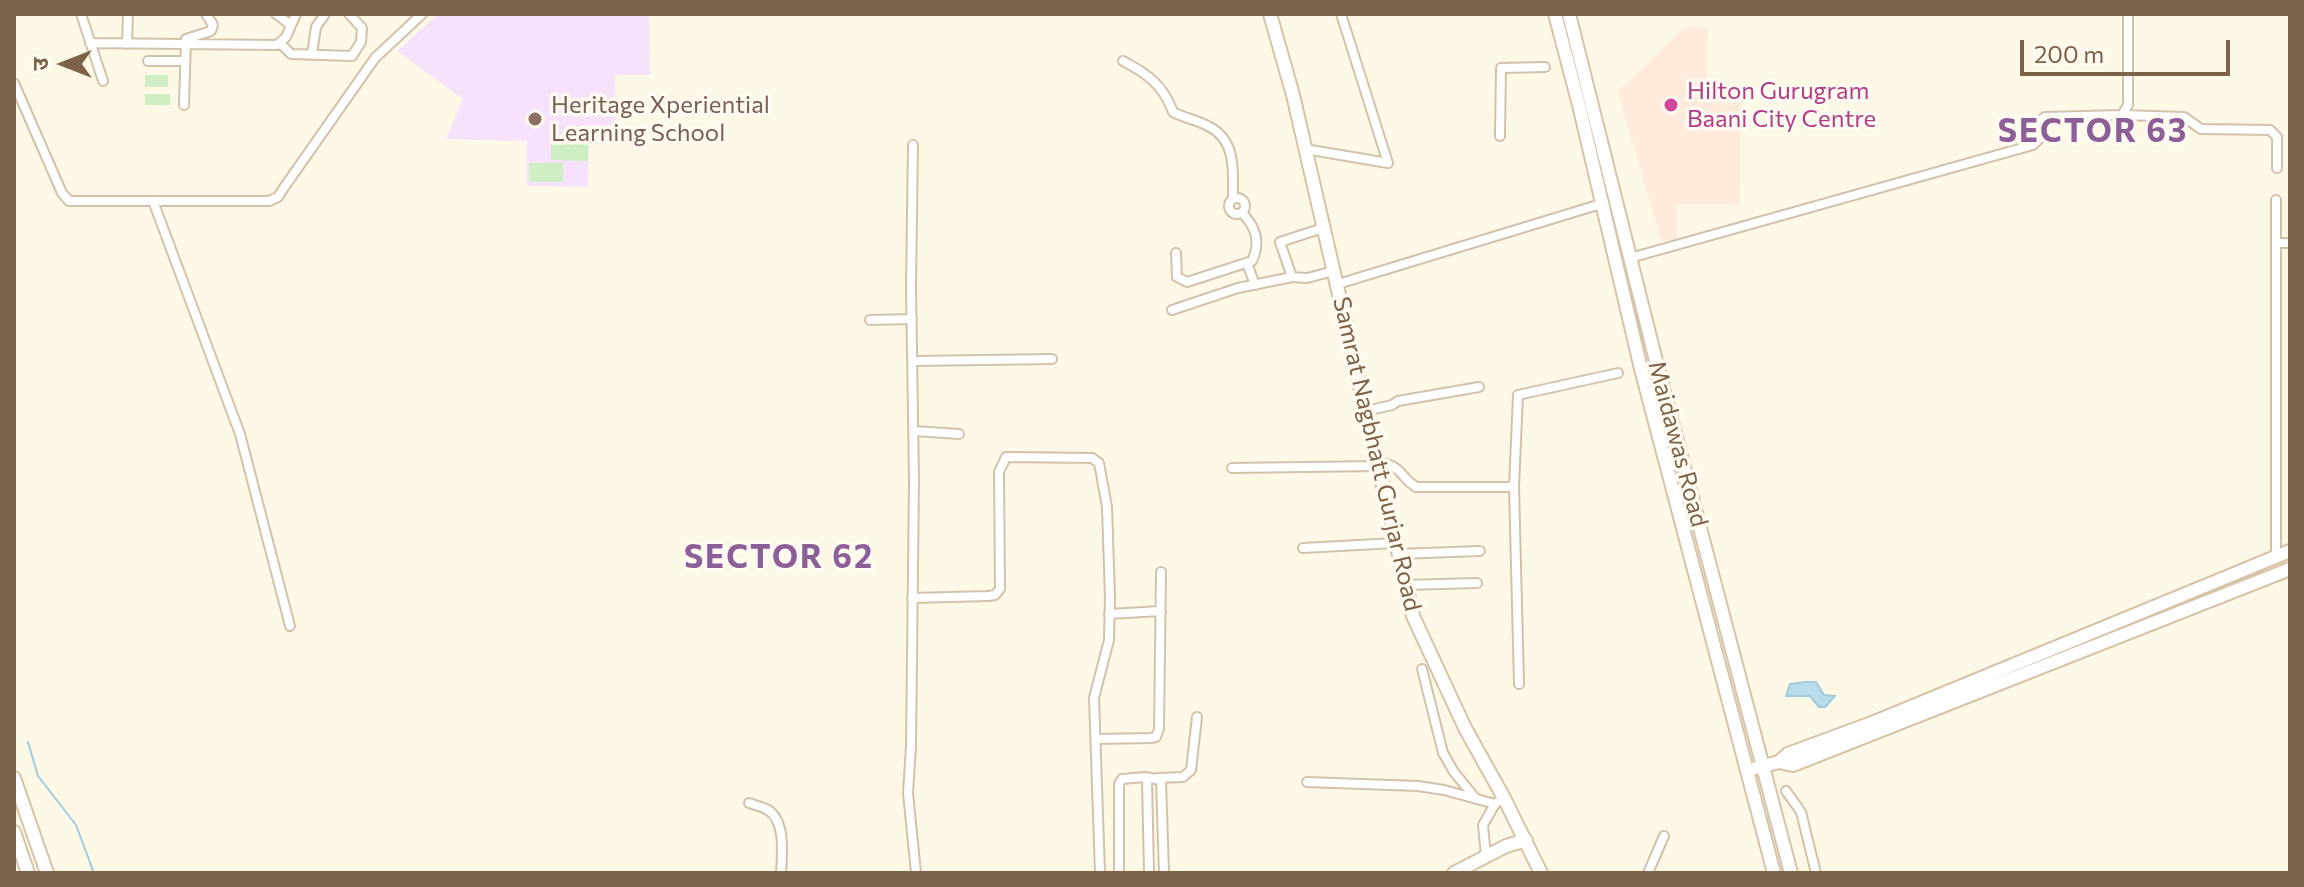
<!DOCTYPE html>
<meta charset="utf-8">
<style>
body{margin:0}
#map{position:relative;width:2304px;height:887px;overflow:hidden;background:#fef9e7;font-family:Commissioner,"Noto Sans Devanagari",sans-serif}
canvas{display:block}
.frame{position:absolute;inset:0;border:16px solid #7c6248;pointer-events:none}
.north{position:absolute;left:24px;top:24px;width:80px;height:80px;-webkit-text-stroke:6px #fffbf0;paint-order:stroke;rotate:270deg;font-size:22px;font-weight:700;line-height:32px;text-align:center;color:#7c6248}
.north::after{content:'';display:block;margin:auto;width:28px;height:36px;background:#7c6248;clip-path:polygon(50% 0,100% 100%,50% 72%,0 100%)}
.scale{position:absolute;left:2020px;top:40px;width:210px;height:36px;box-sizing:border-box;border:4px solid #7c6248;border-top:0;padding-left:10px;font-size:24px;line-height:28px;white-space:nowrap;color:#7c6248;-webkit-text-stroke:6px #fffbf0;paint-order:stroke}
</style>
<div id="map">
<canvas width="2304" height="887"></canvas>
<div class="frame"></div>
<div class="north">उ</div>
<div class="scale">200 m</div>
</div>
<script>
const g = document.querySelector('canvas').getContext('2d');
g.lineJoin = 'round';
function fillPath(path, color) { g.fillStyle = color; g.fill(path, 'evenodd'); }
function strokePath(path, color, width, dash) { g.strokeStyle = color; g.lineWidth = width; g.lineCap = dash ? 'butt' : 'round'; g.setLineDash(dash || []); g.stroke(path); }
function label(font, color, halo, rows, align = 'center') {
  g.font = font + ' Commissioner,sans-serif'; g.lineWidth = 7; g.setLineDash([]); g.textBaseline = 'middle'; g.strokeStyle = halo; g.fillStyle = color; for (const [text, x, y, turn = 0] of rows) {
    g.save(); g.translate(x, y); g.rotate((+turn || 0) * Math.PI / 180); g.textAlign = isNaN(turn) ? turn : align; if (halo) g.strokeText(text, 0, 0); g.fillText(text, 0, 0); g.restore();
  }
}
const commercial = new Path2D(`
 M 1685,27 L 1708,28 L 1707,96 L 1741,97 L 1740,204 L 1677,204 L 1677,240 L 1661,239 L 1618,92 Z`);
const education = new Path2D(`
 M 438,14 L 649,14 L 650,75 L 615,75 L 616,143 L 589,143 L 588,187 L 527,186 L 527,141 L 446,139 L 463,99 L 397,51 Z`);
const green = new Path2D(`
 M 145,75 L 168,75 L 168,87 L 145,87 Z
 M 145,94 L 170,94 L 170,105 L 145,105 Z
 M 551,142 L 588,142 L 588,161 L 551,160 Z
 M 529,163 L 563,163 L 563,182 L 529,182 Z`);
const water = new Path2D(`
 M 1806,682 L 1816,682 L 1824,695 L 1835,696 L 1825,707 L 1819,707 L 1810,696 L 1786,696 L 1790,684 Z`);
const stream = new Path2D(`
 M 28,742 L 38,776 L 76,825 L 94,873`);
const street = new Path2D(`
 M 81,14 L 103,81
 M 276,14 L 291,25
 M 90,43 L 277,45 L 286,37 L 296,14
 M 280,43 L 291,54 L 352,56 L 361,42 L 362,28 L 349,14
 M 127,44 L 128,14
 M 312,54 L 316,27 L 325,14
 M 148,61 L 185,61
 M 1123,61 C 1148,74 1163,85 1173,112 C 1184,118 1197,120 1208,126 C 1237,140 1233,172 1233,199
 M 14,83 L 62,193 L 69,201 L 269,201 L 278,197 L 283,189 L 375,58 L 422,14
 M 184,105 L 186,39 L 211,31 L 213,25 L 206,14
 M 2123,115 L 2184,117 L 2201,129 L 2270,130 L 2277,137 L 2277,168
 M 1500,136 L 1501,68 L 1545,67
 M 913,145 L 911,286 L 914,481 L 911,746 L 908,793 L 916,873
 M 1305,149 L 1388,163 L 1341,14
 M1229 206a8 8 0 1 1 16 0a8 8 0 1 1-16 0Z
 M 2276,200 L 2276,557
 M 153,201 L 240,434 L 290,626
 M 2276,243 L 2290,243
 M 1176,253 L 1177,277 L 1187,282 L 1252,261 C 1261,242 1256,227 1242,213
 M 1630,258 L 2033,145 L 2039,139 L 2035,124 L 2045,117 L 2122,115 L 2128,105 L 2128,14
 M 1247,263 L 1255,285
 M 1292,277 L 1307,278 L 1334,271
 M 1338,284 L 1601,204
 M 1172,310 L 1238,288 L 1292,277 L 1280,242 L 1323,228
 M 870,320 L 912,319
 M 914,361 L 1052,359
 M 1366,411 L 1392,405 L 1398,401 L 1479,387
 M 914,431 L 959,434
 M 1377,461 C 1406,468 1397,475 1416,487 L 1514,487 L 1519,684
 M 1232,468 L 1377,466
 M 1514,487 L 1518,395 L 1618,373
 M 1303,548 L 1395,543
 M 1398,554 L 1480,551
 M 1404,585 L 1477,583
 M 912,598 L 988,596 L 995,595 L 1000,589 L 999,472 L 1006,457 L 1092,458 L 1099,463 L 1107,507 L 1110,597 L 1109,640 L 1094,698 L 1100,873
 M 1109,614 L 1161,611
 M 1422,669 L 1443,753 L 1454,772 L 1476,799
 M 1096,739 L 1151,738 L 1156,737 L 1159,729 L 1161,572
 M 1145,777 L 1161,780 L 1164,873
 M 1158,778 L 1183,777 L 1191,770 L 1197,717
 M 1307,782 L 1418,786 L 1444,790 L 1495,804 L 1504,798
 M 1786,791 L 1801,812 L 1816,873
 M 749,803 C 755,805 763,807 768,810 C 786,821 782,856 781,873
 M 1486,856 L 1483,825 L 1495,804
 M 1119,873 L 1119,784 L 1122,779 L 1145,777 L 1147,780 L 1149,873
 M 1648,873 L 1664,836`);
const secondary = new Path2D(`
 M 1270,14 L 1293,95 L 1413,616 L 1465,728 L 1504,798 L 1541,873
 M 1555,14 L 1579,105 L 1641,369 L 1774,873
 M 1569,14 L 1657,365 L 1791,873
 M 1779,762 L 1793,765 L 2290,569
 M 1756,768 L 1779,762 L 1788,754 L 1872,723 L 2290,551
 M 14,778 L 47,873
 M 14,832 L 28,873
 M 1454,873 L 1506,846 L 1526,840`);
const markers = [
 [1671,105,8,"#d1479c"],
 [535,119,8,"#8d6e63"]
];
const hotelNames = [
 ["Hilton Gurugram",1687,91],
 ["Baani City Centre",1687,119]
];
const educationNames = [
 ["Heritage Xperiential",551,105],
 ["Learning School",551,133]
];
const streetNames = [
 ["Maidawas Road",1678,444,75],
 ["Samrat Nagbhatt Gurjar Road",1377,454,77]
];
const districtNames = [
 ["SECTOR 63",2093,131],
 ["SECTOR 62",779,557]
];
fillPath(commercial, '#ffebdb');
fillPath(education, '#f6e3fb');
fillPath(green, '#cfeec3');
fillPath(water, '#b9dceb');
strokePath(water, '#9ecbde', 2);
strokePath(stream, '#9ecbde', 2);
strokePath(street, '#d3c2ab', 12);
strokePath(secondary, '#d6c3a8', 16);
strokePath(street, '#fff', 8);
strokePath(secondary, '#fff', 12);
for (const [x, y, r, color] of markers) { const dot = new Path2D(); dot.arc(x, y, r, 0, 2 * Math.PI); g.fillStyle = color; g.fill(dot); strokePath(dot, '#fffbf0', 3); }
label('24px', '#b23c85', '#fffbf0', hotelNames, 'left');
label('24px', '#785e54', '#fffbf0', educationNames, 'left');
label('24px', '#7c6248', '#fffbf0', streetNames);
g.letterSpacing = '2px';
label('bold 32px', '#8c5f98', '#fffbf0', districtNames);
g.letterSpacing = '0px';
</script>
